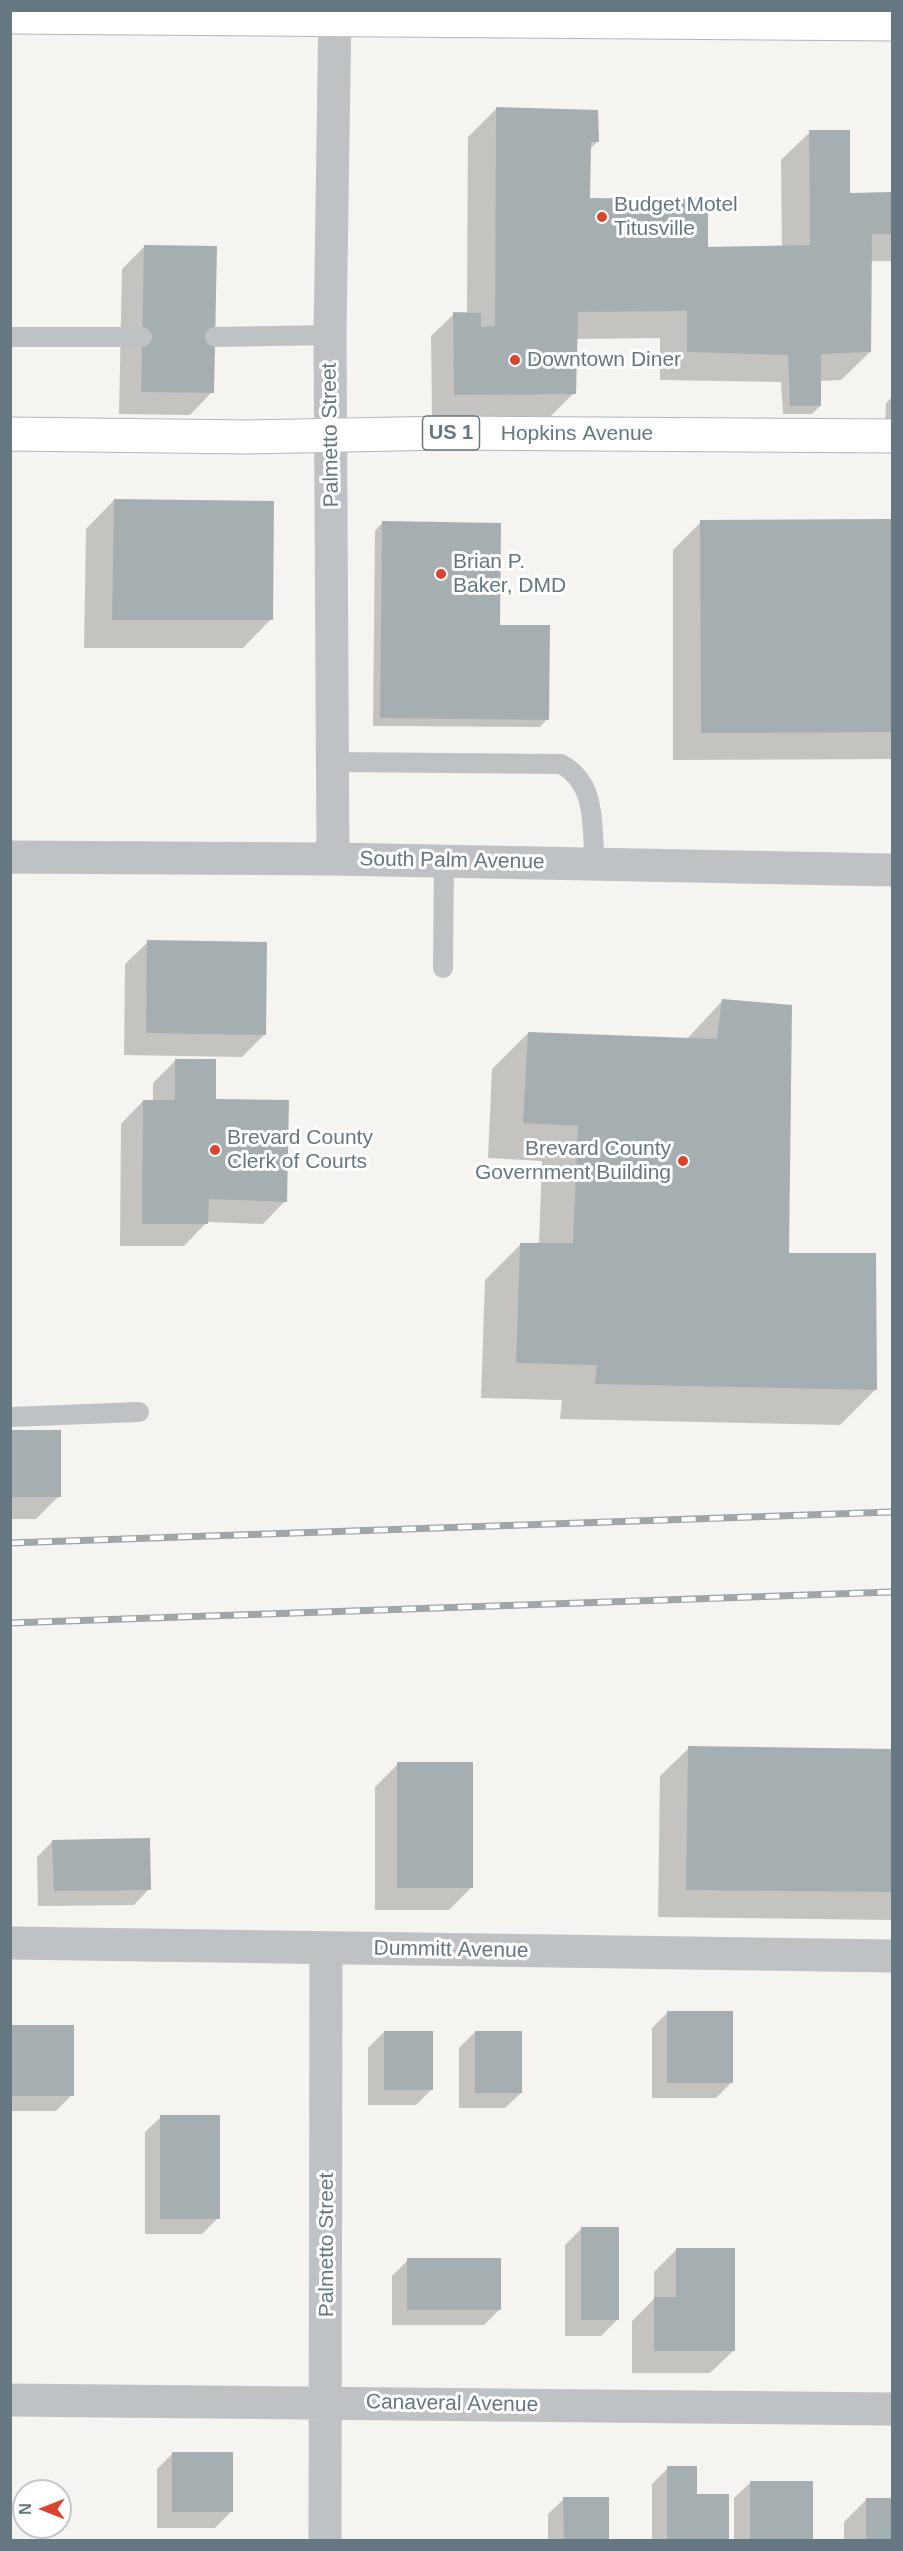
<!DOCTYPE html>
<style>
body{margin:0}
#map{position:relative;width:903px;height:2551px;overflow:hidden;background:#f5f4f1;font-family:Helvetica,sans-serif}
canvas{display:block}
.frame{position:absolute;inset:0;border:12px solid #657780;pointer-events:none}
.north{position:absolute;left:12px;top:2479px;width:60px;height:60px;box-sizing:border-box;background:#fff;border:2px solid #c1c9cc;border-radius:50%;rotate:270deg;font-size:16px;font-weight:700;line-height:24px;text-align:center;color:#657780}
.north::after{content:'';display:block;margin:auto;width:21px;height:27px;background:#d9442d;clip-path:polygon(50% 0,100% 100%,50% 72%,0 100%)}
</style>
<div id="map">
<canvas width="903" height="2551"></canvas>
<div class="frame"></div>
<div class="north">N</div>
</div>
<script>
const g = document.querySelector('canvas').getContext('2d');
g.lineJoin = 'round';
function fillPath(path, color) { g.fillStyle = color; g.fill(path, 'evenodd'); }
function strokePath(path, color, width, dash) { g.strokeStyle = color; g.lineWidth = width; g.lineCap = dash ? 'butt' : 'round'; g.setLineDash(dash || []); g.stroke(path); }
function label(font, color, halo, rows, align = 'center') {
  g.font = font + ' Helvetica,sans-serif'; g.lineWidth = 6; g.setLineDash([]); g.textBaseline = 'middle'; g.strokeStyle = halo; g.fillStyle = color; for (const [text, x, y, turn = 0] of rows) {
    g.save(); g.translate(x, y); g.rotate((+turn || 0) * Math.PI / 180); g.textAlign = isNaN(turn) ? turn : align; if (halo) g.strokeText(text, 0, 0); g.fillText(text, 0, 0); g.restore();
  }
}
const shadow = new Path2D(`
 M 496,109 L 597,142 L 590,149 L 588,200 L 707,248 L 782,247 L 781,160 L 810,132 L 849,194 L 892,194 L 892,261 L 870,261 L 870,352 L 841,380 L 820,381 L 820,406 L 812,414 L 783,414 L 781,382 L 660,380 L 660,338 L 576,339 L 574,393 L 551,416 L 432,417 L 431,336 L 454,314 L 467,314 L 468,137 Z
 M 145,246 L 212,392 L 190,415 L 119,414 L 122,269 Z
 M 892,397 L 892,435 L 885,435 L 886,403 Z
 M 114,500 L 271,619 L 243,648 L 84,648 L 86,529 Z
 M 892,521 L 892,759 L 673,760 L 673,550 L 701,522 Z
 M 382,523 L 547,719 L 540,727 L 373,726 L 375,531 Z
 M 148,942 L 264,1035 L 242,1057 L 124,1055 L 125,964 Z
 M 722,1001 L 787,1255 L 875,1390 L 840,1425 L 560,1419 L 562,1400 L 481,1398 L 485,1280 L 521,1244 L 539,1244 L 542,1161 L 488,1158 L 492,1069 L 528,1033 L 686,1040 Z
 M 176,1060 L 214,1101 L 285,1201 L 263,1224 L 207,1222 L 184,1246 L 120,1246 L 121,1124 L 143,1101 L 153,1101 L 153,1083 Z
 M 10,1431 L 59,1496 L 36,1519 L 10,1519 Z
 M 689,1748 L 892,1750 L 892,1920 L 658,1917 L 660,1776 Z
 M 398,1764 L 472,1887 L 449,1910 L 375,1910 L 375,1787 Z
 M 53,1841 L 149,1889 L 134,1905 L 38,1906 L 37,1857 Z
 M 668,2012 L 732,2082 L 716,2098 L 652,2098 L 652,2028 Z
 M 10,2026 L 72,2095 L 56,2111 L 10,2111 Z
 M 384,2032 L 432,2089 L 416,2105 L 368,2105 L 368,2048 Z
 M 475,2032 L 521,2093 L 505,2108 L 459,2108 L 459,2048 Z
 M 161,2117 L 218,2218 L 202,2234 L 145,2234 L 145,2132 Z
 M 581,2229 L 617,2320 L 601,2336 L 565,2336 L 565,2245 Z
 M 677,2249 L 733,2351 L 710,2373 L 632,2373 L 632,2321 L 654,2299 L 654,2272 Z
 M 408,2260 L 500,2309 L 484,2325 L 392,2325 L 392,2276 Z
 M 173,2453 L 231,2512 L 215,2528 L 157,2528 L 157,2469 Z
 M 668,2468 L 695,2496 L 728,2496 L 728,2540 L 652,2540 L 652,2484 Z
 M 750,2483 L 811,2483 L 811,2540 L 734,2540 L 734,2498 Z
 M 892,2485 L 892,2540 L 844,2540 L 844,2522 L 866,2500 L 891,2500 Z
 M 607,2498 L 608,2540 L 548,2540 L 548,2514 L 564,2499 Z`);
const building = new Path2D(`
 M 496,107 L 598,110 L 599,142 L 591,142 L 590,198 L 708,199 L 708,247 L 810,245 L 809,130 L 850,130 L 850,193 L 892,192 L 892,234 L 872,234 L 871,352 L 821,354 L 821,406 L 790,406 L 788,355 L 687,352 L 687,311 L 578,312 L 576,394 L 454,395 L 453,312 L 481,313 L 481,327 L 495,326 Z
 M 144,245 L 217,246 L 214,393 L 141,392 Z
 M 114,499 L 274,501 L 273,620 L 112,620 Z
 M 892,519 L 892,732 L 701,733 L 700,520 Z
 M 382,521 L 501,523 L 500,625 L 550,625 L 549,720 L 380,718 Z
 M 147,940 L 267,942 L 266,1035 L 146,1033 Z
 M 722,999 L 792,1005 L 789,1253 L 876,1253 L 877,1390 L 595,1384 L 597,1365 L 516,1363 L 520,1243 L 573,1243 L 578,1126 L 523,1123 L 528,1032 L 717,1039 Z
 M 175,1059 L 216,1059 L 216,1099 L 289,1100 L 287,1202 L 209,1199 L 208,1224 L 142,1224 L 143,1100 L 175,1100 Z
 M 10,1430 L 61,1430 L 61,1497 L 10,1497 Z
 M 688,1746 L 892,1749 L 892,1892 L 686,1890 Z
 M 397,1762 L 473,1762 L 473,1888 L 397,1888 Z
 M 150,1838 L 151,1890 L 54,1891 L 52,1840 Z
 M 667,2011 L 733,2011 L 733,2083 L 667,2083 Z
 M 10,2025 L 74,2025 L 74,2096 L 10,2096 Z
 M 384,2031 L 433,2031 L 433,2090 L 384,2090 Z
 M 475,2031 L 522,2031 L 522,2093 L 475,2093 Z
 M 160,2115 L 220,2115 L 220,2219 L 160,2219 Z
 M 581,2227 L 619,2227 L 619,2320 L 581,2320 Z
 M 676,2248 L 735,2248 L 735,2351 L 654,2351 L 654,2297 L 676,2297 Z
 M 407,2258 L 501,2258 L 501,2310 L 407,2310 Z
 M 172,2452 L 233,2452 L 233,2512 L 172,2512 Z
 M 667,2466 L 697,2466 L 697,2494 L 729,2494 L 729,2540 L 667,2540 Z
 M 750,2481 L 813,2481 L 813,2540 L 750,2540 Z
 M 563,2497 L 609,2497 L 609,2540 L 564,2540 Z
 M 866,2498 L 892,2498 L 892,2540 L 866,2540 Z`);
const service = new Path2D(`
 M 10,337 L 142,337
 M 215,337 L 330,335
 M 334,762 L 561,764 C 598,784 591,826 595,864
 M 443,968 L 444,861
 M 10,1417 L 139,1412`);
const minor = new Path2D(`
 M 10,857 L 333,859 L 892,870
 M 333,859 L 330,335 L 335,10
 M 10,1943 L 892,1956
 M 10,2400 L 892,2409
 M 325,2540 L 326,1949`);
const primary = new Path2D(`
 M 10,17 L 892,24
 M 10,434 L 247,437 L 447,433 L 892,436`);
const rail = new Path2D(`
 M 10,1543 L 892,1512
 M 10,1623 L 892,1592`);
const markers = [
 [602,217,6,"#d9442d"],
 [515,360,6,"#d9442d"],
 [441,574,6,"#d9442d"],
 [215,1150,6,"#d9442d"],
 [683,1161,6,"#d9442d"]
];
const shields = [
 [451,433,57]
];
const shieldNames = [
 ["US 1",451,433]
];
const poiNames = [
 ["Budget Motel",614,205],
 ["Titusville",614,229],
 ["Downtown Diner",527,360],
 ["Brian P.",453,562],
 ["Baker, DMD",453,586],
 ["Brevard County",227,1138],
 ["Clerk of Courts",227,1162],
 ["Brevard County",671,1149,"right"],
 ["Government Building",671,1173,"right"]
];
const streetNames = [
 ["Hopkins Avenue",577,434],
 ["Palmetto Street",331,435,-91],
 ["South Palm Avenue",452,861,1],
 ["Dummitt Avenue",451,1950,1],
 ["Palmetto Street",327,2245,-90],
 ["Canaveral Avenue",452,2404,1]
];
fillPath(shadow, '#0003');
fillPath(building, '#a5aeb1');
strokePath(primary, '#b1b6b9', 35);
strokePath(service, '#bec2c5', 20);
strokePath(minor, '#bec2c5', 33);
strokePath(primary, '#fff', 33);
strokePath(rail, '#9fa6aa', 7);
strokePath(rail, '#fff', 4.5, [14]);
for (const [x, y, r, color] of markers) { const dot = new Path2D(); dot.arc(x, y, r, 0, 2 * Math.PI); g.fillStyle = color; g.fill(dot); strokePath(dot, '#fff', 2); }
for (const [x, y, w] of shields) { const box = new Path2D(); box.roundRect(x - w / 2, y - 17, w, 34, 4.5); g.fillStyle = '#fff'; g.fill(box); strokePath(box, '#657780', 1.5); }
label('bold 20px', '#657780', null, shieldNames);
label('21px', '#657780', '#fff', poiNames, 'left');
label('21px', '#657780', '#fff', streetNames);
</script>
